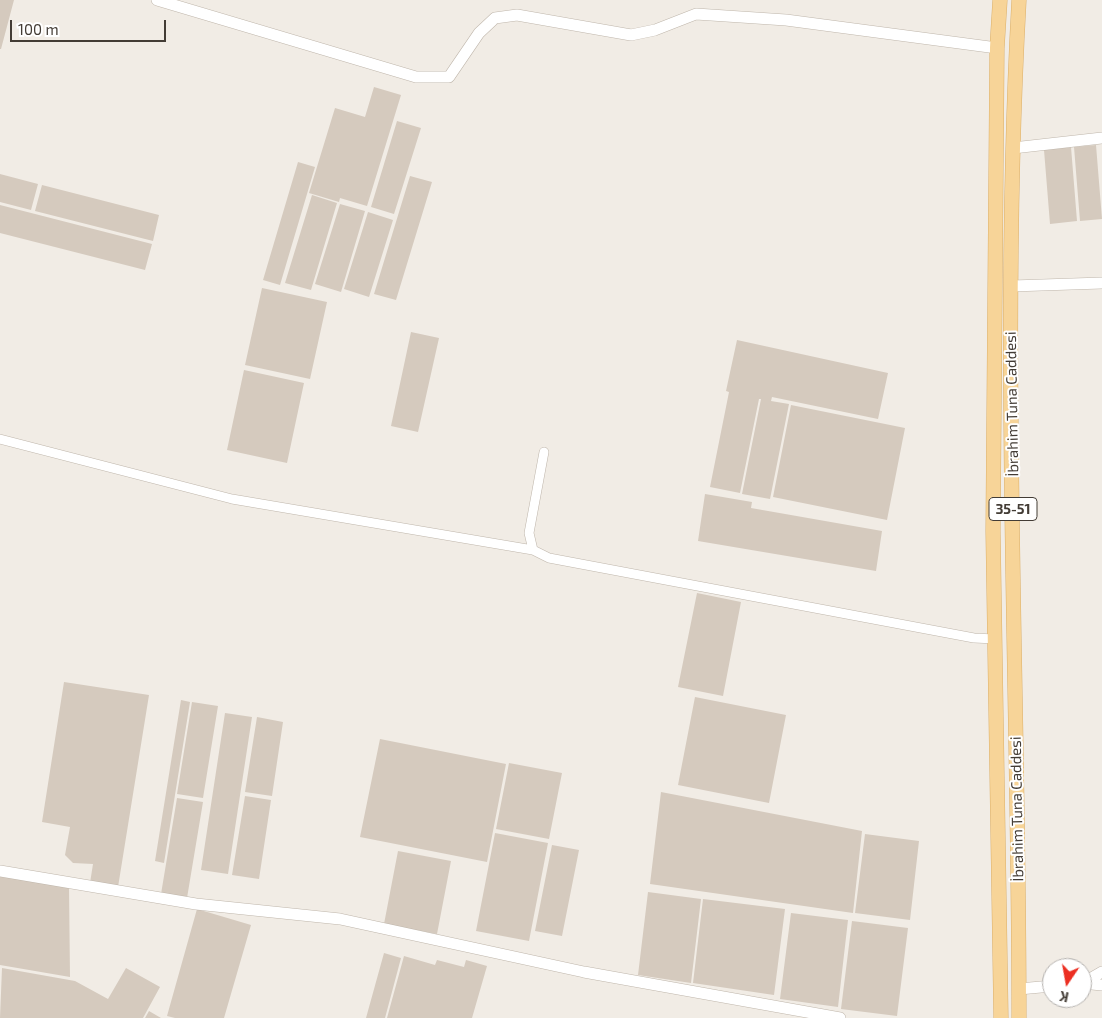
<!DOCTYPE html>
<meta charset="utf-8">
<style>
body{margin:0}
#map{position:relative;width:1102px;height:1018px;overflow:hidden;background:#f1ece5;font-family:"Exo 2",sans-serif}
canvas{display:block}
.north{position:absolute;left:1042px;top:958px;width:50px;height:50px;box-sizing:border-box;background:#fff;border:1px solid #b4b1ae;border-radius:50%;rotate:192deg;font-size:14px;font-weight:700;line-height:20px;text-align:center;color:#433c35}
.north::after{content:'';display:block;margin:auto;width:18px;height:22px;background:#ec2f22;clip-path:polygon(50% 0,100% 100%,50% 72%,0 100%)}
.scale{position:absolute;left:10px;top:20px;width:156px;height:22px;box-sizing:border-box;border:2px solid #433c35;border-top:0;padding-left:6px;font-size:15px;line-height:18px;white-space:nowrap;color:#433c35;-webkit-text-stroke:4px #fff;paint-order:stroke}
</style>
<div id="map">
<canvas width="1102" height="1018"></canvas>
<div class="north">K</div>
<div class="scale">100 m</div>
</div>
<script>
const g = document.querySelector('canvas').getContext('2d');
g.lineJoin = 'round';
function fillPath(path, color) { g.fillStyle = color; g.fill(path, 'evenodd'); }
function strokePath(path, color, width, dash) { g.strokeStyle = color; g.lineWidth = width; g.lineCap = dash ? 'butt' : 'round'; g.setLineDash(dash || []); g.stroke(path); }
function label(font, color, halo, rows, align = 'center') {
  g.font = font + ' "Exo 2",sans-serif'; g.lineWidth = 4; g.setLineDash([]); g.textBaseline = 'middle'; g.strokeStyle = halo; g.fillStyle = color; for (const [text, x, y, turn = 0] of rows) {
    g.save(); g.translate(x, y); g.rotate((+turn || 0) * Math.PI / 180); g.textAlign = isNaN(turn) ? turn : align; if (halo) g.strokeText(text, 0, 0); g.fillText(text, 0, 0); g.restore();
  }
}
const building = new Path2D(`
 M 0,0 L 14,0 L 1,49 L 0,49 Z
 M 374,87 L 401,95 L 367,206 L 340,198 L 339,202 L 309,193 L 335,108 L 365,117 Z
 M 397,121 L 421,128 L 394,214 L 371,207 Z
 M 1096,145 L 1102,219 L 1080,221 L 1074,147 Z
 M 1071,147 L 1077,221 L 1050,224 L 1044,150 Z
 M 298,162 L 315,167 L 280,285 L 263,280 Z
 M 0,174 L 38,184 L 31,210 L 0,202 Z
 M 410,176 L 432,182 L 396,300 L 374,294 Z
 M 42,185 L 159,215 L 153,241 L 35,211 Z
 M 312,195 L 337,203 L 311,290 L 285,283 Z
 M 340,204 L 365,211 L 341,292 L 315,284 Z
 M 0,205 L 152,244 L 145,270 L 0,233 Z
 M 368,212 L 393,220 L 369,297 L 344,289 Z
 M 262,288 L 327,302 L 310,379 L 245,365 Z
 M 411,332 L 439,338 L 418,432 L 391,426 Z
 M 737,340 L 888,373 L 878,419 L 772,397 L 771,401 L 789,404 L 770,499 L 742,494 L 761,399 L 759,399 L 740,493 L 710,487 L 729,392 L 726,391 Z
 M 244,370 L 304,383 L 287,463 L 227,450 Z
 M 791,405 L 905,428 L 887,520 L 773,497 Z
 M 705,494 L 752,502 L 751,508 L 882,531 L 876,571 L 698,541 Z
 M 697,593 L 741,602 L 723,696 L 678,687 Z
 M 64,682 L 149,695 L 118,887 L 90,883 L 93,864 L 73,863 L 65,855 L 70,827 L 42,822 Z
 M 695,697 L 786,715 L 769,803 L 678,785 Z
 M 181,700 L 190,702 L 164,863 L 155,861 Z
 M 192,702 L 218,706 L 203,798 L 177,794 Z
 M 225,713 L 252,717 L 228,874 L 201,870 Z
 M 257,717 L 283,722 L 272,796 L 245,792 Z
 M 380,739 L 506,764 L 487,862 L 360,837 Z
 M 509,763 L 562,773 L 549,839 L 496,829 Z
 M 661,792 L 862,831 L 853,913 L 650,884 Z
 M 245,796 L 271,800 L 259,879 L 232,875 Z
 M 177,798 L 203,802 L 187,898 L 161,894 Z
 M 495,833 L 548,843 L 529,941 L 476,931 Z
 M 865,834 L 919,841 L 910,920 L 855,913 Z
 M 552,845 L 579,850 L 562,936 L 535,931 Z
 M 398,851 L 451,861 L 437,934 L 384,924 Z
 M 0,874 L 69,887 L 70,977 L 0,965 Z
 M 648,892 L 701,899 L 691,983 L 638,975 Z
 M 703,899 L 785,909 L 774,995 L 693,983 Z
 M 197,909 L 251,925 L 224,1018 L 175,1018 L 167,1016 Z
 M 791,913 L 848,920 L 838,1007 L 780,999 Z
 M 852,921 L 908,928 L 897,1016 L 841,1009 Z
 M 384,953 L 401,958 L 385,1018 L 366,1018 Z
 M 404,956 L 435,965 L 437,960 L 464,967 L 466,960 L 487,966 L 472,1018 L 387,1018 Z
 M 2,968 L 75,981 L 108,999 L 126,968 L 160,987 L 143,1018 L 0,1018 Z
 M 149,1011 L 161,1018 L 145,1018 Z`);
const minor = new Path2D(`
 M 0,439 L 232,499 L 533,550
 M 544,452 L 529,533 L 533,550 L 549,558 L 974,638 L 995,639`);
const tertiary = new Path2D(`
 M 157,0 L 416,77 L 449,77 L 479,33 L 495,18 L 517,15 L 631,35 L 655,30 L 696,14 L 786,20 L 997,48
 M 1013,148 L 1102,138
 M 1012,286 L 1102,283
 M 0,871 L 196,904 L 340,919 L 584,972 L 840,1018
 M 1082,983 L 1102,985
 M 1083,983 L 1102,972
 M 1019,989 L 1052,986`);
const primary = new Path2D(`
 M 1000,0 L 997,48 L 993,531 L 1001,1018
 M 1019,0 C 1000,339 1019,679 1019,1018`);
const shields = [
 [1013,509,48]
];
const shieldNames = [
 ["35-51",1013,509]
];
const streetNames = [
 ["İbrahim Tuna Caddesi",1012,404,-91],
 ["İbrahim Tuna Caddesi",1017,809,-91]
];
fillPath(building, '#d5cabe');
strokePath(minor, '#bfb6ab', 10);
strokePath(tertiary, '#bfb6ab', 12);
strokePath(primary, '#dbaf69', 15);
strokePath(minor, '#fff', 9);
strokePath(tertiary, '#fff', 11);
strokePath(primary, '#f7d498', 14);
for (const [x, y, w] of shields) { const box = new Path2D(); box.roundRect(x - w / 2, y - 11.5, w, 23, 4); g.fillStyle = '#fff'; g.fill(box); strokePath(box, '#433c35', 1); }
label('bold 14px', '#433c35', null, shieldNames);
label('15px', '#433c35', '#fff', streetNames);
</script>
